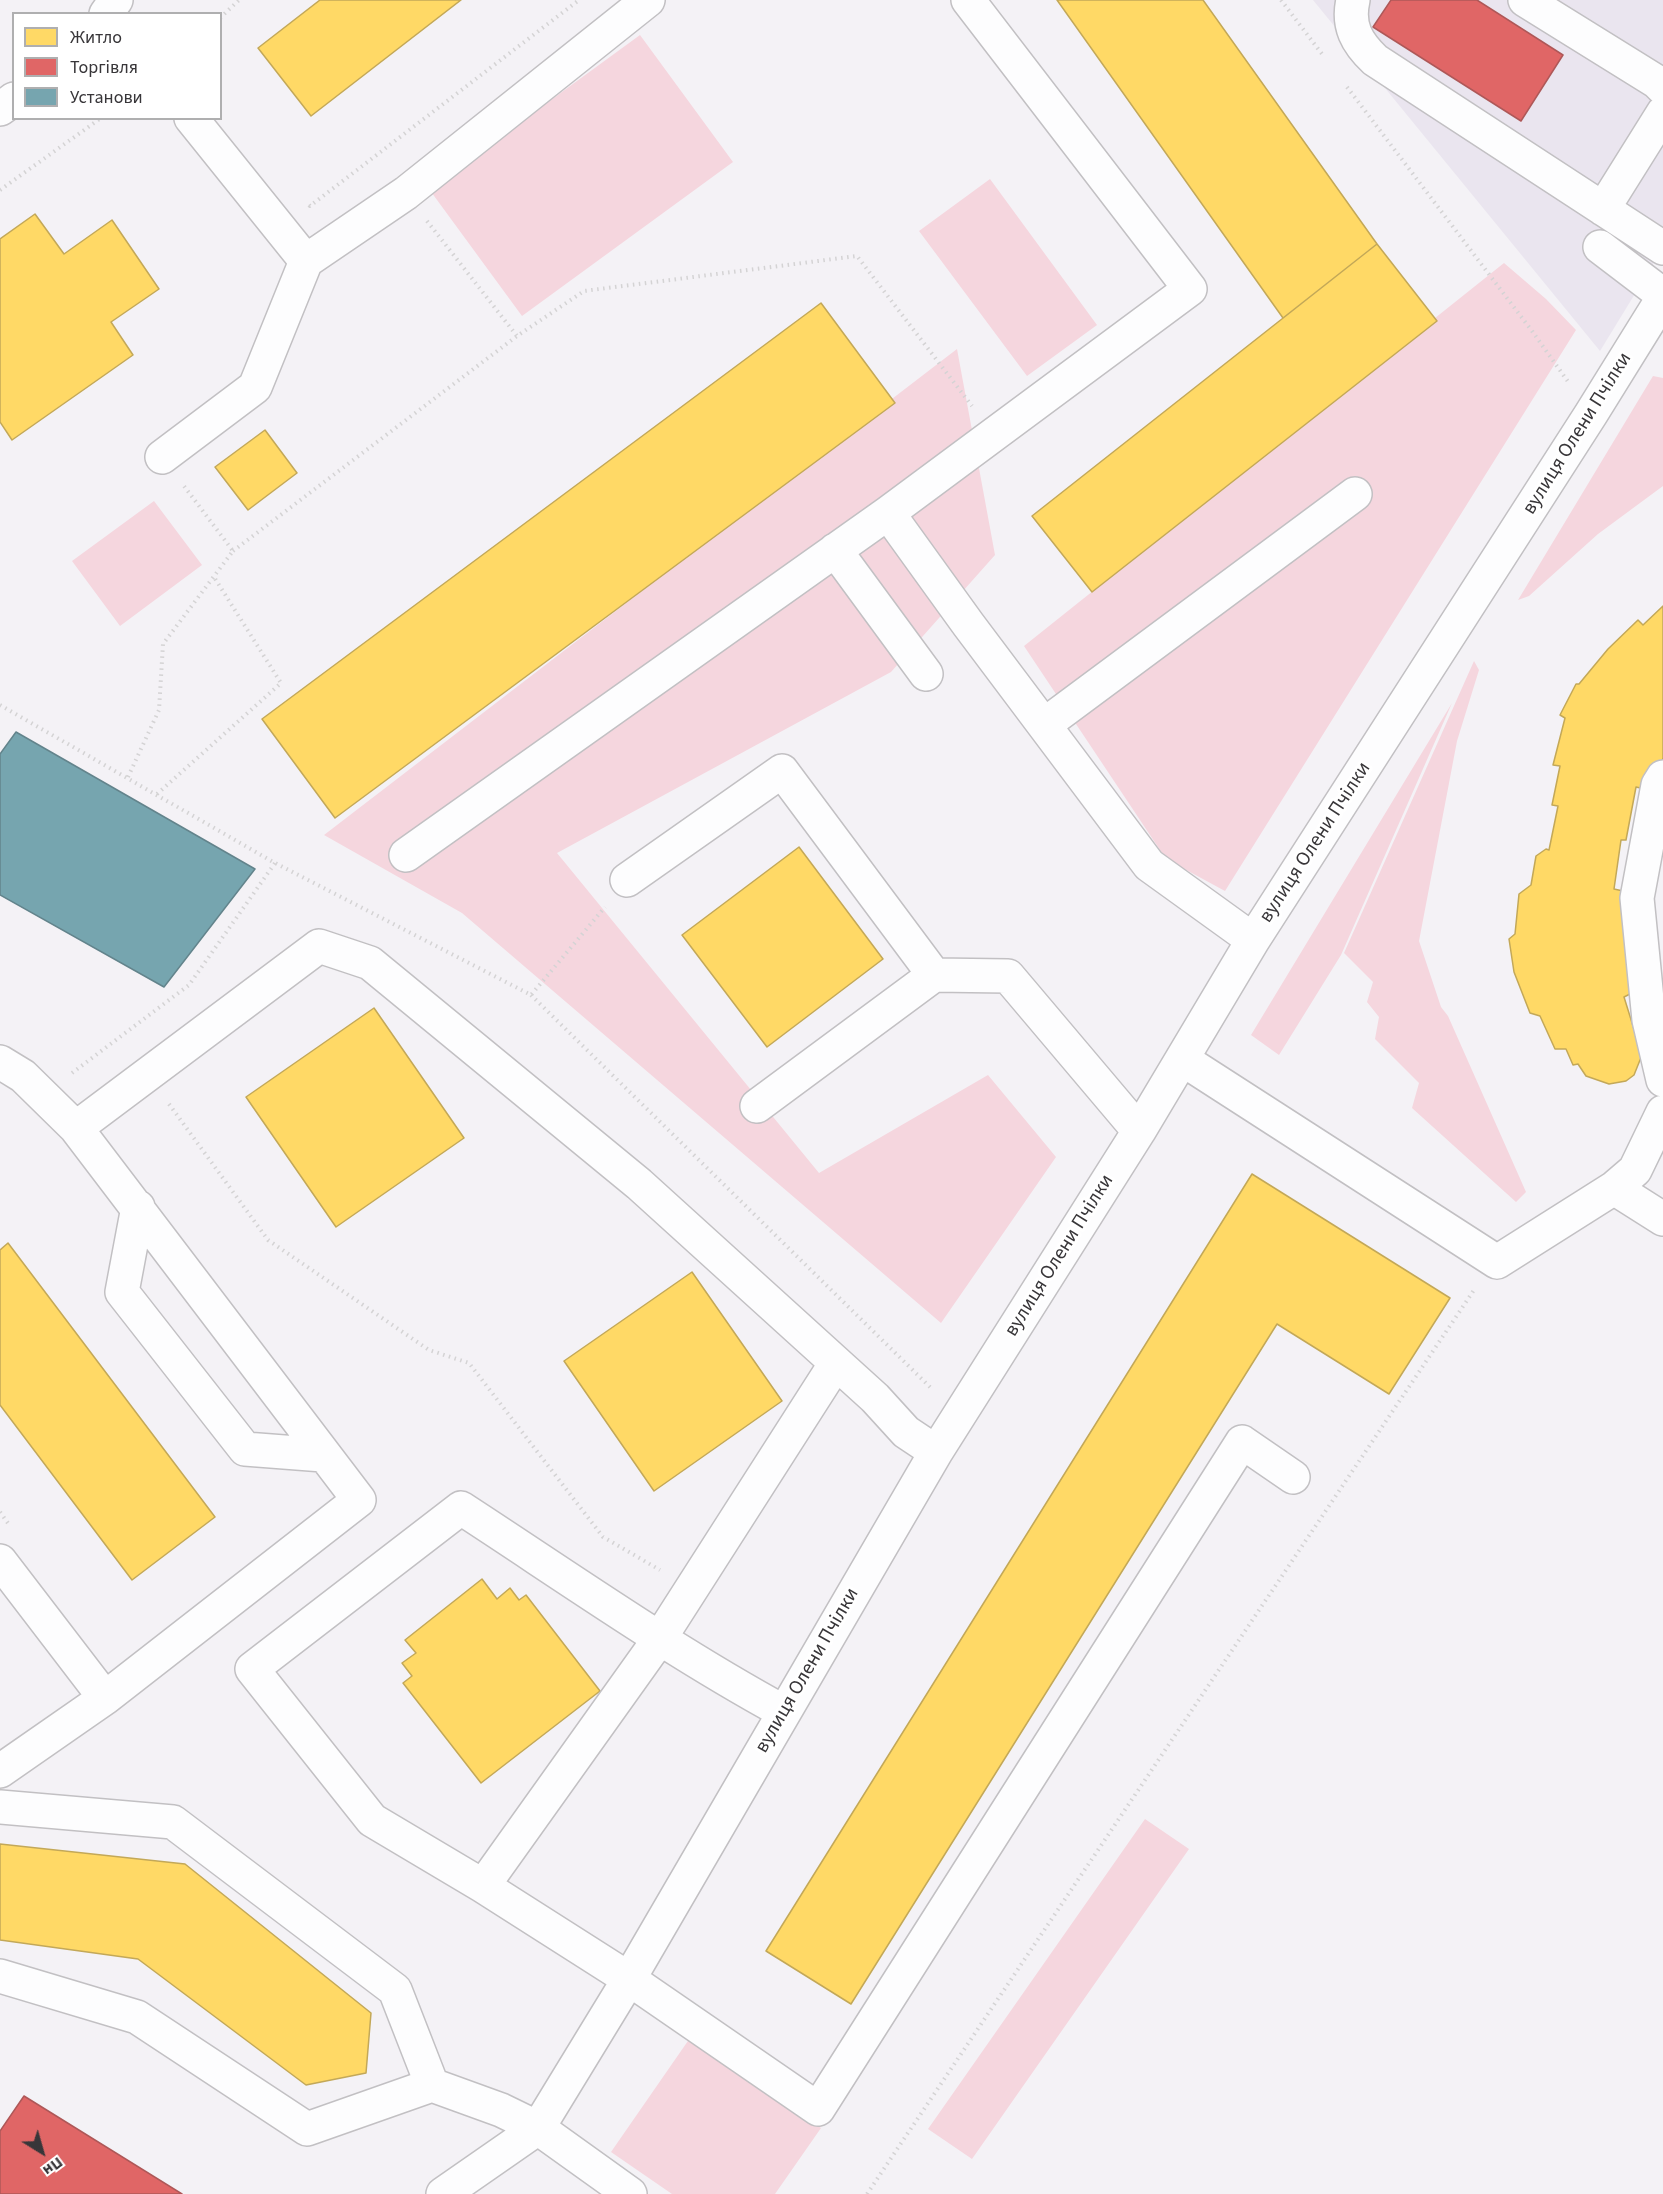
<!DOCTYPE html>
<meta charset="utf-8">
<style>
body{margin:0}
#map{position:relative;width:1663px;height:2194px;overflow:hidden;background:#f4f2f6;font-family:"Source Sans 3",sans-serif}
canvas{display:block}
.legend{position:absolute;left:12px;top:12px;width:210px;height:108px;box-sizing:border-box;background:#fff;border:2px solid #afafb0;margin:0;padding:8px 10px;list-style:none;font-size:18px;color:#383639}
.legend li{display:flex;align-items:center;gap:12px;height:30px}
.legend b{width:30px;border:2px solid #afafb0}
.north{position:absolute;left:12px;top:2122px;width:60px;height:60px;-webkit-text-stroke:4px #fff;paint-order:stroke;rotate:143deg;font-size:16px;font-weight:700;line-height:24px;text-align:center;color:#383639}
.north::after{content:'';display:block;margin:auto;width:21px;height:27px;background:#383639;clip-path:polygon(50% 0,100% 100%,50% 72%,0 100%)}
</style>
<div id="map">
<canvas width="1663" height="2194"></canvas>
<ul class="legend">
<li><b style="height:16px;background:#ffd966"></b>Житло</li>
<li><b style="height:16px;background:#e06666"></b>Торгівля</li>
<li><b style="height:16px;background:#76a5af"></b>Установи</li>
</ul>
<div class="north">Пн</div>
</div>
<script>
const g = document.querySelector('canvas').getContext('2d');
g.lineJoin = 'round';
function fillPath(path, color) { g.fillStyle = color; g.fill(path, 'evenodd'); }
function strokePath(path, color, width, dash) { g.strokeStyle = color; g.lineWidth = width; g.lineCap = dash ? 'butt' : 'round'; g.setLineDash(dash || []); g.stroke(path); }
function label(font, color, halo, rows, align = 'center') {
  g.font = font + ' "Source Sans 3",sans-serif'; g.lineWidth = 6; g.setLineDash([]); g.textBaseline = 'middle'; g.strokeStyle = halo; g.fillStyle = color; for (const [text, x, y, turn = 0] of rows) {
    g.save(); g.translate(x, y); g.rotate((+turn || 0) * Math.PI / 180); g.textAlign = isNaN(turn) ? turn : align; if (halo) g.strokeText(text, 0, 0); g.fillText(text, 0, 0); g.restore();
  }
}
const built = new Path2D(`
 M 1313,0 L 1663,0 L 1663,248 L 1600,351 Z`);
const green = new Path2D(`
 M 640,35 L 733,162 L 522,316 L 429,189 Z
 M 990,179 L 1097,325 L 1027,376 L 919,231 Z
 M 1504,263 L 1546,299 L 1576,330 L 1225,891 L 1166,859 L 1024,646 Z
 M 957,349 L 995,555 L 891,672 L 557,853 L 819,1173 L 988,1075 L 1056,1157 L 941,1323 L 462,913 L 324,835 Z
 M 1653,376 L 1663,378 L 1663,486 L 1598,534 L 1529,596 L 1518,600 Z
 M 154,501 L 202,565 L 120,626 L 72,561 Z
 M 1474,661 L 1479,670 L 1457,741 L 1419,941 L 1441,1007 L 1448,1016 L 1526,1192 L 1516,1202 L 1412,1108 L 1419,1083 L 1375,1039 L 1379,1017 L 1367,1002 L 1373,982 L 1344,953 Z
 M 1452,703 L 1341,955 L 1279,1055 L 1251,1035 Z
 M 1145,1819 L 1189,1849 L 972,2159 L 928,2129 Z
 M 690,2038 L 821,2128 L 775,2194 L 672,2194 L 611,2152 Z`);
const homes = new Path2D(`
 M 320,0 L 461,0 L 311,116 L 258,48 Z
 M 1057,0 L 1203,0 L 1377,244 L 1283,318 Z
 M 35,214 L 64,254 L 112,220 L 159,289 L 111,322 L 133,355 L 12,440 L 0,422 L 0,239 Z
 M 1377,244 L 1437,321 L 1092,592 L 1032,516 Z
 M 821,303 L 895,403 L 335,818 L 262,719 Z
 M 265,430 L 297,473 L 248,510 L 215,467 Z
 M 1663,606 L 1663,758 L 1658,776 L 1649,790 L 1636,787 L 1626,840 L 1621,840 L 1614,889 L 1623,891 L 1632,993 L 1624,997 L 1642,1055 L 1634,1075 L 1626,1081 L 1609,1084 L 1586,1076 L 1578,1064 L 1573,1065 L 1566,1049 L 1555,1049 L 1540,1016 L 1530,1013 L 1514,972 L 1509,939 L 1515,934 L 1519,894 L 1531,885 L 1536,856 L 1546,849 L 1549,850 L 1558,806 L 1552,805 L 1560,766 L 1553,765 L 1565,718 L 1560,715 L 1576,684 L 1579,684 L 1608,649 L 1638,620 L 1643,625 Z
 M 799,847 L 883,959 L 767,1047 L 682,935 Z
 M 374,1008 L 464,1138 L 336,1227 L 246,1097 Z
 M 1252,1174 L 1450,1298 L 1389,1394 L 1277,1324 L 851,2004 L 766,1951 Z
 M 8,1243 L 215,1517 L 132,1580 L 0,1405 L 0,1250 Z
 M 692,1272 L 782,1401 L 654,1491 L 564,1361 Z
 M 482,1579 L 497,1599 L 510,1588 L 519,1600 L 526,1595 L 600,1691 L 481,1783 L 403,1683 L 412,1676 L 402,1663 L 416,1653 L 405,1640 Z
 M 0,1844 L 185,1864 L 371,2013 L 366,2073 L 306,2085 L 138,1959 L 0,1940 Z`);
const shops = new Path2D(`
 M 1391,0 L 1477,0 L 1563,55 L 1521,121 L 1373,27 Z
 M 24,2096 L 182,2194 L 0,2194 L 0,2131 Z`);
const public = new Path2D(`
 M 16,732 L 255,869 L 164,987 L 0,895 L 0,754 Z`);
const path = new Path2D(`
 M 1281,0 L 1322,54
 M 220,18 L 239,0
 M 1347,87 L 1532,331 L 1569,383
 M 0,190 L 101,118
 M 309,205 L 310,206 L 579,0
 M 427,221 L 517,336 L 584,291 L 857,256 L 972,406
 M 233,551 L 517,336
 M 0,705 L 275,863 L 531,995 L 605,907
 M 128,777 L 159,710 L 163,644 L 233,551 L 184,486
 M 157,794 L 281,683 L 214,577
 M 531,995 L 932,1389
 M 72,1073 L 189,985 L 275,863
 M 169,1104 L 268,1240 L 429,1350 L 469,1363 L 603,1537 L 660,1570
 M 0,1512 L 10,1526
 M 867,2194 L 1474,1290`);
const minor = new Path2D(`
 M 1353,0 C 1347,26 1357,43 1375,60 L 1663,248
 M 1525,0 L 1657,82 L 1663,88
 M 106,14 L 116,0
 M 0,109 L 14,99
 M 191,118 L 306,261
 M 1603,209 L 1663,113
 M 1600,247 L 1663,295
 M 162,457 L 255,387 L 306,261 L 406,193 L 648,0
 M 888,513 L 968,624 L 1149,865 L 1253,940
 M 835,550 L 926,674
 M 1044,725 L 1355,494
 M 1663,777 L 1658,785 L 1637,898 L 1649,1020 L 1663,1080
 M 406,855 L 888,513 L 1190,289 L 968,0
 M 627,880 L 782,771 L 934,975 L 1008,976 L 1139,1131
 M 1182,1059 L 1497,1262 L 1614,1188 L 1635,1170 L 1663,1112
 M 0,1062 L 23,1076 L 76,1128 L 359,1500 L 105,1698 L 0,1771
 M 757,1106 L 934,975
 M 76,1128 L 319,946 L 370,963 L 639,1184 L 875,1398 L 906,1432 L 936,1452
 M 1614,1188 L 1663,1219
 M 138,1207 L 122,1292 L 245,1449 L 323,1455
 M 0,1561 L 105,1698
 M 784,1712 C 672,1651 567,1577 461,1508 L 252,1669 L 372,1820 L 483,1886 L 629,1979 L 818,2109 L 1242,1442 L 1293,1477
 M 0,1807 L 173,1822 L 395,1990 L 432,2085 L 501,2110 L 538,2128 L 630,2194
 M 483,1886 L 660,1638 L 836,1363
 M 0,1976 L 137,2017 L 307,2129 L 432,2085
 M 443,2194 L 538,2128 L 629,1979 L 936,1452 L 1139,1131 L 1253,940 L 1591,414 L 1663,298`);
const streetNames = [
 ["вулиця Олени Пчілки",1578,434,-58],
 ["вулиця Олени Пчілки",1316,843,-57],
 ["вулиця Олени Пчілки",1060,1256,-58],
 ["вулиця Олени Пчілки",808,1671,-60]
];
fillPath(built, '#eae5ef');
fillPath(green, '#f5d6de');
fillPath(homes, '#ffd966');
strokePath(homes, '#c3a858', 1.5);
fillPath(shops, '#e06666');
strokePath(shops, '#ae5858', 1.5);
fillPath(public, '#76a5af');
strokePath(public, '#63848c', 1.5);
strokePath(minor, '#c2c0c3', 36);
strokePath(path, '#d4d3d4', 4, [1.5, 4.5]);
strokePath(minor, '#fdfdfe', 33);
label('20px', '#383639', '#fff', streetNames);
</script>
